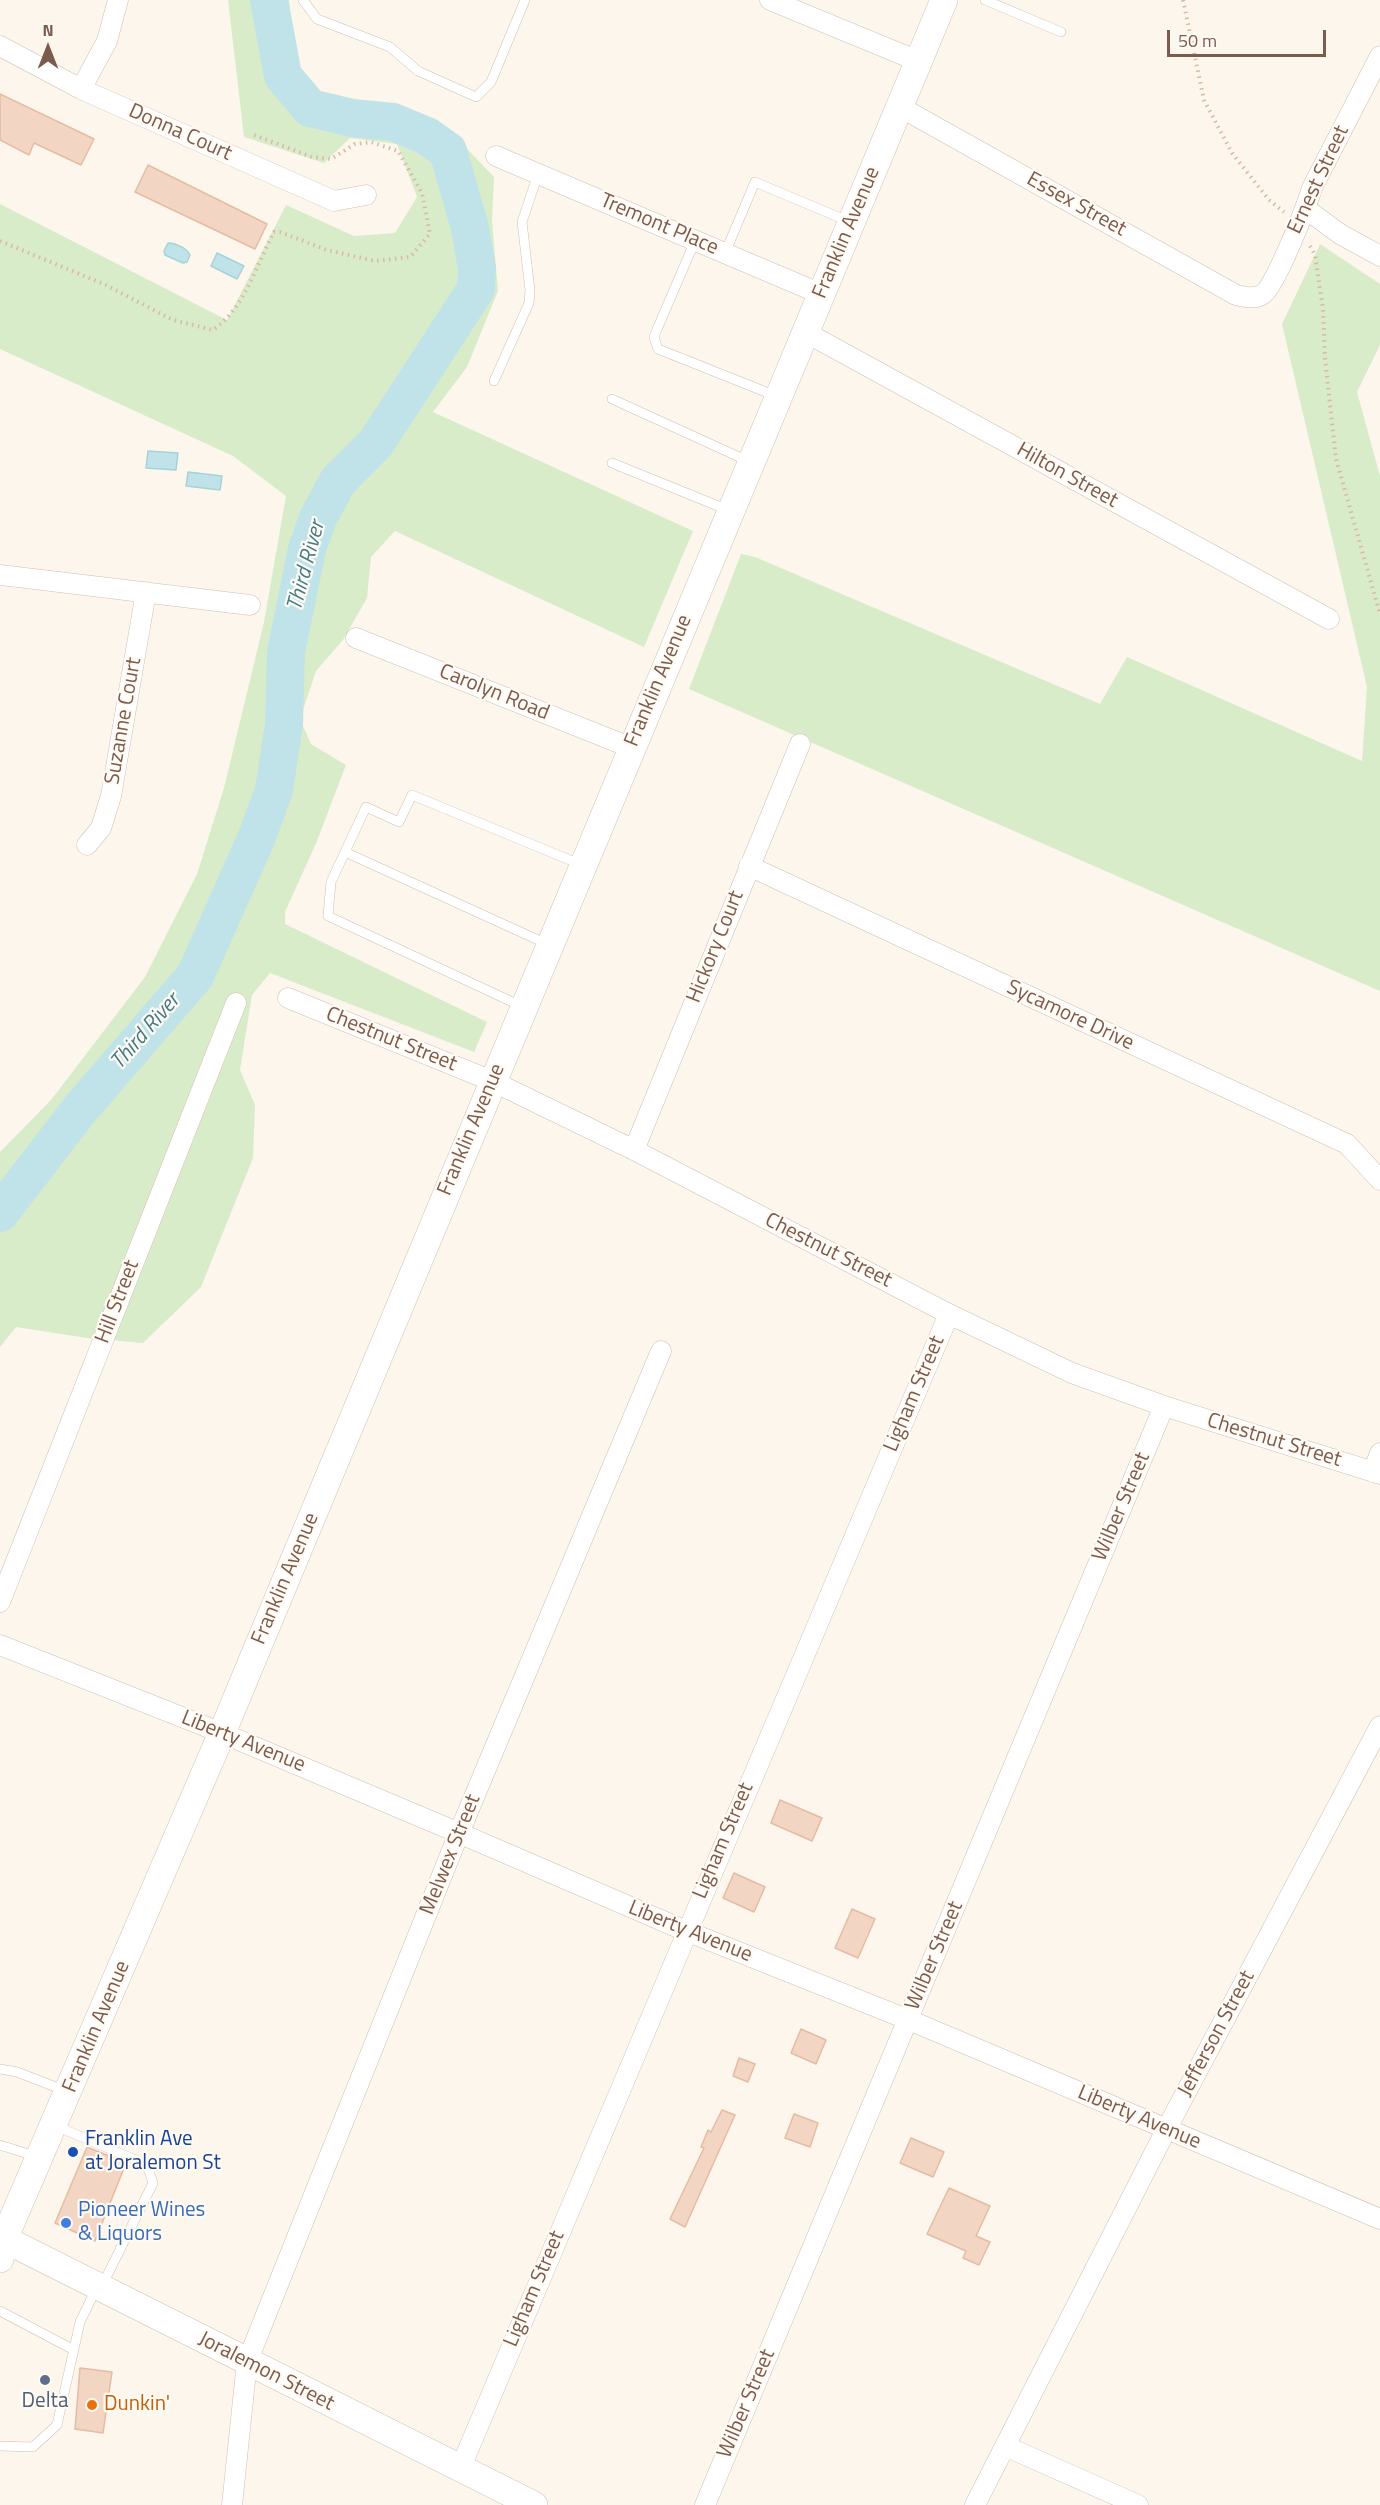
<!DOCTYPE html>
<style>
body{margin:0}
#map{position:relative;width:1380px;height:2505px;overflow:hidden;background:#fdf6ec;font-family:"Titillium Web",sans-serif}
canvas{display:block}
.north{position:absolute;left:18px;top:18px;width:60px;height:60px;-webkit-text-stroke:4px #fffaf3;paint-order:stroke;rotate:0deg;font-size:16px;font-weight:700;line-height:24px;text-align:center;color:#7a5c4d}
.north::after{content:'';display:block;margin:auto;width:21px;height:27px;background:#7a5c4d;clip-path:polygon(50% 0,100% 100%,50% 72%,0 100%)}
.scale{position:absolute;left:1167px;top:30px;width:159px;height:27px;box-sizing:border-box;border:3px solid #7a5c4d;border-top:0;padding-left:8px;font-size:18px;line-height:21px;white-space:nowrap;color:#7a5c4d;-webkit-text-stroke:4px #fffaf3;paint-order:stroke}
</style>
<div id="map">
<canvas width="1380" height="2505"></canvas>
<div class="north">N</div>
<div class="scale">50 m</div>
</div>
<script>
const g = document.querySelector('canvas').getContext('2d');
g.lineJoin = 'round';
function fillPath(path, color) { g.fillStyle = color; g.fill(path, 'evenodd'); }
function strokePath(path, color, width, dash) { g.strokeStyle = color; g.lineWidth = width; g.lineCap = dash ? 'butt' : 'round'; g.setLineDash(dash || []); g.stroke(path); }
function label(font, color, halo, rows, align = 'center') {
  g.font = font + ' "Titillium Web",sans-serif'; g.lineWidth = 4.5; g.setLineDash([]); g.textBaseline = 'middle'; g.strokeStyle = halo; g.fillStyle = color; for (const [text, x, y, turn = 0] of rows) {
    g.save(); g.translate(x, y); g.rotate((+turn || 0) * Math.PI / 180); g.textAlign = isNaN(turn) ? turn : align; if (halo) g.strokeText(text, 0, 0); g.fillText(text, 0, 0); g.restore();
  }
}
const green = new Path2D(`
 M 228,0 L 289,0 L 294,62 L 319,95 L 359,108 L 404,109 L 450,131 L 494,177 L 492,220 L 498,291 L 467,367 L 433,412 L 693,531 L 644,647 L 395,531 L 371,557 L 367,598 L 343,640 L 316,671 L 300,719 L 311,744 L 346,765 L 317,841 L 285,912 L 285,924 L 487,1022 L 474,1052 L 270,973 L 252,995 L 240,1070 L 255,1105 L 253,1158 L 201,1287 L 143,1343 L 87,1338 L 16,1327 L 0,1347 L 0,1152 L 51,1100 L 145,977 L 197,874 L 224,788 L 264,622 L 286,496 L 233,456 L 0,349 L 0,204 L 227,320 L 286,205 L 354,236 L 395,233 L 417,197 L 397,144 L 350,138 L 324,163 L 244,137 Z
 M 1320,244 L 1380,284 L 1380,345 L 1357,392 L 1380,476 L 1380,991 L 689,689 L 741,554 L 755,557 L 1100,704 L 1127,657 L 1362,761 L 1367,687 L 1282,324 Z`);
const water = new Path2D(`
 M 168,243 C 175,243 187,248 190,255 L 187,262 L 183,263 L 165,255 L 164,251 Z
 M 217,253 L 244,266 L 237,279 L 211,266 Z
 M 148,451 L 178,453 L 176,470 L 146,468 Z
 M 188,472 L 222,476 L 220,490 L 186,486 Z`);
const river = new Path2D(`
 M 0,1213 L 81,1108 L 195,976 L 256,839 L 274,790 L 284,724 L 286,652 L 307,549 L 318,518 L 338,481 L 376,443 L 476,289 L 477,269 L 470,228 L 448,151 L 427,136 L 393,122 L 352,118 L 310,108 L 283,76 L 269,0`);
const building = new Path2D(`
 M 0,94 L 94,139 L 81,165 L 34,143 L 29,155 L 0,140 Z
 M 148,165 L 267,224 L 255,249 L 135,192 Z
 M 780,1800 L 822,1818 L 812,1841 L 771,1823 Z
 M 734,1873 L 765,1887 L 754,1912 L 723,1898 Z
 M 852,1909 L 875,1919 L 858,1958 L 835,1948 Z
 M 801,2029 L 826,2040 L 816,2064 L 791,2053 Z
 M 739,2058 L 755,2064 L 748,2082 L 733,2076 Z
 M 722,2110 L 735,2115 L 685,2227 L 670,2219 L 704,2148 L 701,2147 L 708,2130 L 711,2132 Z
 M 794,2114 L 818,2123 L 810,2147 L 785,2138 Z
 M 911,2138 L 944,2152 L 933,2177 L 900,2163 Z
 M 87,2147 L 126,2163 L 95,2241 L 55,2223 Z
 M 949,2188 L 990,2206 L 976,2236 L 990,2242 L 979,2265 L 963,2258 L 966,2251 L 927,2234 Z
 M 80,2368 L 112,2372 L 103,2433 L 75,2429 Z`);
const path = new Path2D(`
 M 1183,0 L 1204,100 L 1232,153 L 1269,200 L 1284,212
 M 0,241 L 106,285 L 173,320 L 213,330 C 245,308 256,265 274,232 L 280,232 L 327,250 L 375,261 L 410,257 L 430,234 L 422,193 L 398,151 L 371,142 L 355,144 L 331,159 L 312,157 L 254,135
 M 1310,246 L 1315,255 L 1323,309 L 1325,358 L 1336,459 L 1380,614`);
const lane = new Path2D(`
 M 303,0 L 317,19 L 390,47 L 418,71 L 476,97 L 491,82 L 525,0
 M 985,0 L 1061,32
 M 695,241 L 658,327 L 654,337 L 658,349 L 776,396
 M 725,253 L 755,182 L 850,222
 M 494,381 L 529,303 L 530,290 L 522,222 L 538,174
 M 612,399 L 748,461
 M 612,463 L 728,510
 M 345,852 L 547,944
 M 521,1006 L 328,916 L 331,882 L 366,807 L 399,822 L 412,795 L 582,865
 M 0,2069 L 17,2072 L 66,2091
 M 56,2126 L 136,2160 L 148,2168 L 153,2183 L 102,2286
 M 0,2145 L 38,2157
 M 0,2311 L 74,2350
 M 0,2446 L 33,2447 L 57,2425 L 80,2322 L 96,2289`);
const street = new Path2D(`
 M 770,0 L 918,61
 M 0,46 L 81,89 L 334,201 L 366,195
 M 81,89 L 107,41 L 118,0
 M 900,107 L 1236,295 C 1245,297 1255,300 1263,294 C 1275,287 1307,205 1312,188 L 1380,56
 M 496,156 L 821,294
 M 1306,209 L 1340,234 L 1380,256
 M 805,332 L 1329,619
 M 0,575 L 250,605
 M 356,638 L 632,748
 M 87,845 L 101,828 L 111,796 L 146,592
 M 749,866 L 1347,1144 L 1380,1180
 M 288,998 L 492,1081 L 634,1150 L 949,1314 L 1072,1373 L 1164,1406 L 1380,1474
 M 634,1150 L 800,744
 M 1373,1472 L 1380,1453
 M 0,1602 L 236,1003
 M 0,1645 L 222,1733 L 459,1833 L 686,1931 L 909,2020 L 1380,2219
 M 1005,2446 L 1138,2505
 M 460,2469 L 949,1314
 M 232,2505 L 247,2362 L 459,1833 L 661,1351
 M 705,2505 L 1164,1406
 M 975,2505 L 1166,2130 L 1380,1726`);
const secondary = new Path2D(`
 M 0,2237 L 534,2505
 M 0,2259 L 4,2239 L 222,1733 L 944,0`);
const markers = [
 [73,2152,6,"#1a4fb4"],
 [66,2223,6,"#3f7fe0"],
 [45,2380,6,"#5c6f8a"],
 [92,2405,6,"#e8710a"]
];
const streetNames = [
 ["Donna Court",180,133,24],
 ["Ernest Street",1319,180,-65],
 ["Essex Street",1076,205,29],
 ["Tremont Place",659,225,23],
 ["Franklin Avenue",847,233,-67],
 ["Hilton Street",1067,476,29],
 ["Franklin Avenue",659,681,-67],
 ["Carolyn Road",494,693,22],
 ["Suzanne Court",124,721,-80],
 ["Hickory Court",716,947,-68],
 ["Sycamore Drive",1070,1016,25],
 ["Chestnut Street",391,1040,22],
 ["Franklin Avenue",472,1130,-67],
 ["Chestnut Street",828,1251,27],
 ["Hill Street",118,1302,-69],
 ["Ligham Street",915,1394,-67],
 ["Chestnut Street",1274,1441,17],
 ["Wilber Street",1122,1507,-67],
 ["Franklin Avenue",286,1579,-67],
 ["Liberty Avenue",243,1742,22],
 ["Ligham Street",724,1841,-67],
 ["Melwex Street",451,1855,-68],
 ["Liberty Avenue",690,1932,22],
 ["Wilber Street",935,1956,-67],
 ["Franklin Avenue",97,2027,-67],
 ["Jefferson Street",1217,2034,-62],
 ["Liberty Avenue",1139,2118,23],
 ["Ligham Street",535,2289,-67],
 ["Joralemon Street",266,2372,27],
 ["Wilber Street",747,2404,-67]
];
const transitNames = [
 ["Franklin Ave",85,2140],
 ["at Joralemon St",85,2164]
];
const shopNames = [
 ["Pioneer Wines",78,2211],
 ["& Liquors",78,2235]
];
const serviceNames = [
 ["Delta",45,2402]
];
const foodNames = [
 ["Dunkin'",104,2405]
];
const waterNames = [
 ["Third River",307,566,-75],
 ["Third River",146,1032,-49]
];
fillPath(green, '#d8ecc9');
fillPath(water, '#bfe3e8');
strokePath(water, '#a5d3da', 1.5);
strokePath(river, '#bfe3e8', 38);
fillPath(building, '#f3d5c3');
strokePath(building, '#e6bba3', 1.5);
strokePath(lane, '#d1beb0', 10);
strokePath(street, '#d1beb0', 21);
strokePath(secondary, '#d6c0b0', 28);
strokePath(path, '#d9b8a5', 4, [1.5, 4.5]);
strokePath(lane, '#fff', 9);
strokePath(street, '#fff', 20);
strokePath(secondary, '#fff', 27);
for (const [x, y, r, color] of markers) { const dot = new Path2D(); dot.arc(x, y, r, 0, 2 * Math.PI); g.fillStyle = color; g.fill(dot); strokePath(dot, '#fffaf3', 2); }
label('21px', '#7a5c4d', '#fffaf3', streetNames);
label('21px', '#164399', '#fffaf3', transitNames, 'left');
label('21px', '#366cbe', '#fffaf3', shopNames, 'left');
label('21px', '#4e5e75', '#fffaf3', serviceNames);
label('21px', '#c56008', '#fffaf3', foodNames, 'left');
label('italic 22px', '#437c86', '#fffaf3', waterNames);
</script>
